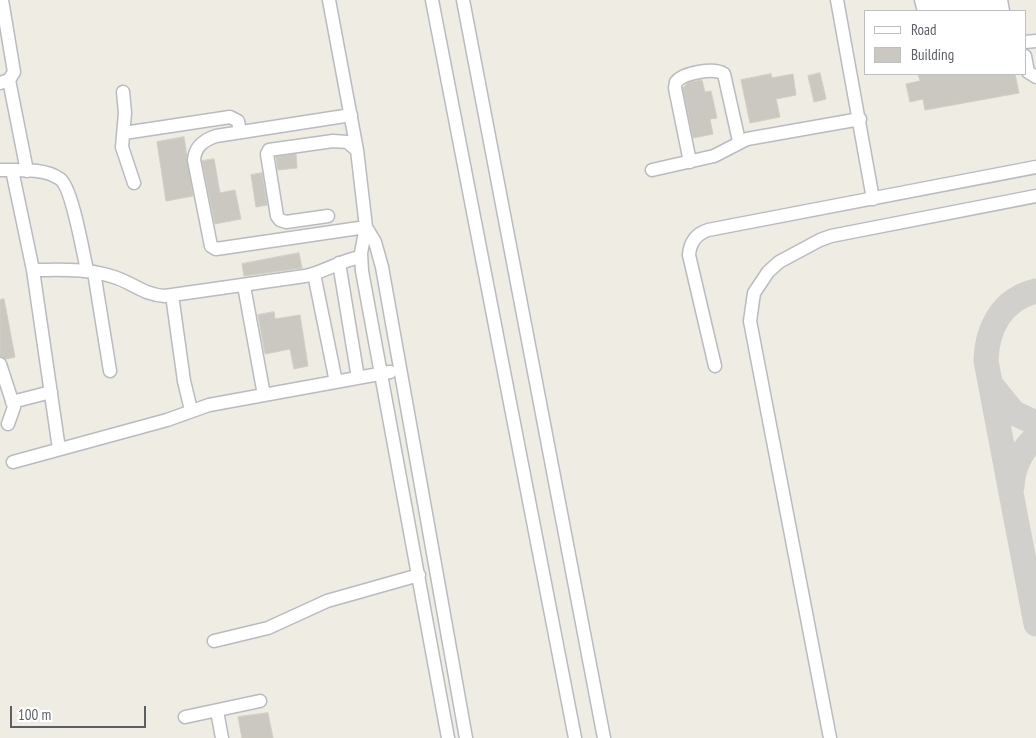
<!DOCTYPE html>
<style>
body{margin:0}
#map{position:relative;width:1036px;height:738px;overflow:hidden;background:#eeece3;font-family:"PT Sans Narrow",sans-serif}
canvas{display:block}
.legend{position:absolute;left:864px;top:10px;width:162px;height:65px;box-sizing:border-box;background:#fff;border:1px solid #bdbfc1;margin:0;padding:6px 9px;list-style:none;font-size:15px;color:#5b5f64}
.legend li{display:flex;align-items:center;gap:10px;height:25px}
.legend b{width:25px;border:1px solid #bdbfc1}
.scale{position:absolute;left:10px;top:706px;width:136px;height:22px;box-sizing:border-box;border:2px solid #5b5f64;border-top:0;padding-left:6px;font-size:15px;line-height:18px;white-space:nowrap;color:#5b5f64;-webkit-text-stroke:4px #fff;paint-order:stroke}
</style>
<div id="map">
<canvas width="1036" height="738"></canvas>
<ul class="legend">
<li><b style="height:6px;background:#fff"></b>Road</li>
<li><b style="height:14px;background:#cbc8c2"></b>Building</li>
</ul>
<div class="scale">100 m</div>
</div>
<script>
const g = document.querySelector('canvas').getContext('2d');
g.lineJoin = 'round';
function strokePath(path, color, width, dash) { g.strokeStyle = color; g.lineWidth = width; g.lineCap = dash ? 'butt' : 'round'; g.setLineDash(dash || []); g.stroke(path); }
function fillPath(path, color) { g.fillStyle = color; g.fill(path, 'evenodd'); }
const taxiway = new Path2D(`
 M 1036,291 C 1002,299 987,328 986,361 L 1036,624
 M 992,386 L 1014,413 L 1036,423
 M 1012,486 C 1013,467 1022,449 1036,437`);
const building = new Path2D(`
 M 820,73 L 826,99 L 814,102 L 808,76 Z
 M 771,74 L 772,78 L 793,74 L 796,95 L 776,99 L 780,117 L 750,123 L 741,80 Z
 M 918,74 L 1015,74 L 1019,93 L 925,110 L 923,99 L 910,102 L 906,84 L 920,81 Z
 M 702,80 L 705,92 L 711,91 L 717,118 L 710,119 L 713,134 L 693,138 L 683,88 L 688,83 Z
 M 184,137 L 193,196 L 166,201 L 157,142 Z
 M 296,154 L 297,168 L 278,170 L 276,157 Z
 M 214,159 L 220,193 L 235,190 L 241,219 L 215,224 L 202,161 Z
 M 262,173 L 267,205 L 256,207 L 251,175 Z
 M 299,253 L 302,268 L 244,276 L 242,264 Z
 M 4,299 L 15,357 L 6,359 L 0,356 L 0,300 Z
 M 274,312 L 275,319 L 300,315 L 308,366 L 294,369 L 290,349 L 265,354 L 258,315 Z
 M 268,713 L 273,738 L 242,738 L 238,717 Z`);
const minor = new Path2D(`
 M 329,0 L 357,150 L 366,227 L 361,253 L 362,271 L 448,738
 M 432,0 L 575,738
 M 463,0 L 604,738
 M 837,0 L 873,199
 M 921,0 L 924,11
 M 943,0 L 945,11
 M 953,0 L 954,11
 M 963,0 L 965,11
 M 972,0 L 974,11
 M 982,0 L 984,11
 M 991,0 L 993,11
 M 1001,0 L 1003,11
 M 933,2 L 935,11
 M 1025,42 L 1036,41
 M 1025,56 L 1028,72 L 1036,77
 M 9,80 L 27,171
 M 0,83 L 9,80 L 14,72 L 2,0
 M 123,92 L 125,113 L 122,147 L 134,183
 M 351,115 L 216,136 C 204,140 195,146 194,160 L 211,246 L 216,249 L 366,227
 M 124,133 L 230,117 L 238,121 L 240,132
 M 690,162 L 675,88 L 676,82 C 683,73 714,67 724,74 L 739,141
 M 0,170 C 18,170 45,168 60,179 C 72,187 83,253 87,270
 M 12,170 L 33,270 L 59,449
 M 652,170 L 714,156 L 747,139 L 860,119
 M 328,216 L 286,222 L 280,220 L 277,216 L 267,154 L 269,150 L 333,141 L 347,142 L 357,150
 M 366,227 L 375,242 L 382,267 L 466,738
 M 339,263 L 358,378
 M 33,270 C 61,270 87,268 114,277 C 133,283 144,295 165,296 L 305,276 C 325,272 341,260 361,257
 M 94,272 L 110,371
 M 314,274 L 336,382
 M 244,286 L 264,395
 M 172,295 L 184,381 L 191,410
 M 0,364 L 14,407 L 8,424
 M 715,366 L 689,255 C 690,242 696,234 708,230 L 1036,167
 M 12,402 L 51,392
 M 13,462 L 167,420 L 209,405 L 390,372
 M 214,641 L 268,628 L 327,601 L 419,575
 M 217,711 L 222,738
 M 185,717 L 260,701
 M 830,738 L 750,321 L 754,293 L 768,272 L 779,262 L 820,240 L 831,236 L 1036,196`);
strokePath(taxiway, '#d1d0cc', 25);
fillPath(building, '#cbc8c2');
strokePath(building, '#d3cdc2', 1);
strokePath(minor, '#b8bbc0', 15);
strokePath(minor, '#fff', 12);
</script>
